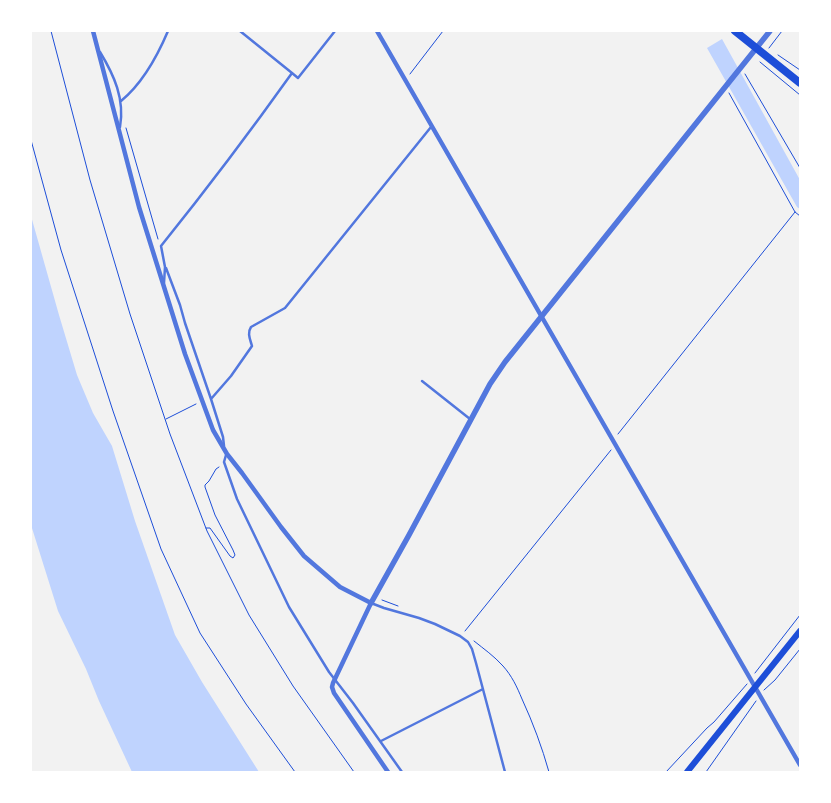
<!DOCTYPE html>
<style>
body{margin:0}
#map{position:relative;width:831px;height:803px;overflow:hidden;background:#f2f2f2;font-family:"Work Sans",sans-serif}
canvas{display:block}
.frame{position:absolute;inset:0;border:32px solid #fff;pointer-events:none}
</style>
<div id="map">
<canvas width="831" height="803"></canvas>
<div class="frame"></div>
</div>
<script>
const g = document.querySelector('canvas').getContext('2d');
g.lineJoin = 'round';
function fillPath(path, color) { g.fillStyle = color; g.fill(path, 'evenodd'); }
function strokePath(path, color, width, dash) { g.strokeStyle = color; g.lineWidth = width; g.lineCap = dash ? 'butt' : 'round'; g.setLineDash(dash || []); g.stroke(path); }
const water = new Path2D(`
 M 722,39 L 800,180 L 800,209 L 797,207 L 707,48 Z
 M 31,216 L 59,315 L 77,375 L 93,413 L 112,446 L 135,521 L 175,635 L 202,682 L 259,772 L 132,772 L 99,701 L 86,669 L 58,611 L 31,525 Z`);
const path = new Path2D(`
 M 51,31 L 90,180 L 130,314 L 170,434 L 207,531 L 249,615 L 293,686 L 354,772
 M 769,48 L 782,31
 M 778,55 L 800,70
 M 760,62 L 800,95
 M 410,74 L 443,31
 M 745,74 L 800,168
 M 729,93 L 795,212 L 800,216
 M 126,128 L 158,239
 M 31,140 L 61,250 L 113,411 L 161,549 L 200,633 L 246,704 L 295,772
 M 166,419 L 196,404
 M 618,434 L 795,212
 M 206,528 L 210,528 L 230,556 L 233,558 L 235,555 L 233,550 L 215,515 L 205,487 L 205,485 L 209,481 L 216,469 L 219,467
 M 382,600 L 398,606
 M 465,631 L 611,450
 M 474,641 C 484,649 494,656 503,666 C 512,676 517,687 522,699 C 533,723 542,747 549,772
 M 755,673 L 800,615
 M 764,690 L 775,680 L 800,649
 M 666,772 L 707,728 L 714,722 L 747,684
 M 706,772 L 756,701`);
const service = new Path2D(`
 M 100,52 C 114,75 125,99 120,127
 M 292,73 L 298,78 L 335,31
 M 121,101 C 143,83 157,57 168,31
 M 166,268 L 180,305 L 185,323 L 211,399 L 223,437 L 224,446
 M 164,283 L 165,267 L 161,246 C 206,190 250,132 292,73 L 240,31
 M 422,381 L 470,419
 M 211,399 L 231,376 L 252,346 C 250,339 247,333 251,327 L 285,308 L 431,127
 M 226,455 L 224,462 L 237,499 L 289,607 L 329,672 L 353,703 L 402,772
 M 371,603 L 384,608 L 419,618 L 435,624 L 460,636 L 468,642 L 472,649 L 476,663 L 505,772
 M 381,741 L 483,689`);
const minor = new Path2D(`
 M 93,31 L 139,207 L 185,354 L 213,430 L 227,454 L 242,473 L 281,527 L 304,556 L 340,587 L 371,603 L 333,683 L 332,687 L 334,693 L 388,772
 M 377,31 L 800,765`);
const tertiary = new Path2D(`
 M 371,603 L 409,535 L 490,384 L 505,362 L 770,31`);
const secondary = new Path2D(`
 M 687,772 L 800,631`);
const primary = new Path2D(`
 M 735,31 L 800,83`);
fillPath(water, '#bfd3fe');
strokePath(path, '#1d4ed8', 1);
strokePath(service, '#5277de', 2.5);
strokePath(minor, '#5277de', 4.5);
strokePath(tertiary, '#5277de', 5.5);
strokePath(secondary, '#1d4ed8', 6);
strokePath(primary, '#1d4ed8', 8);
</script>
